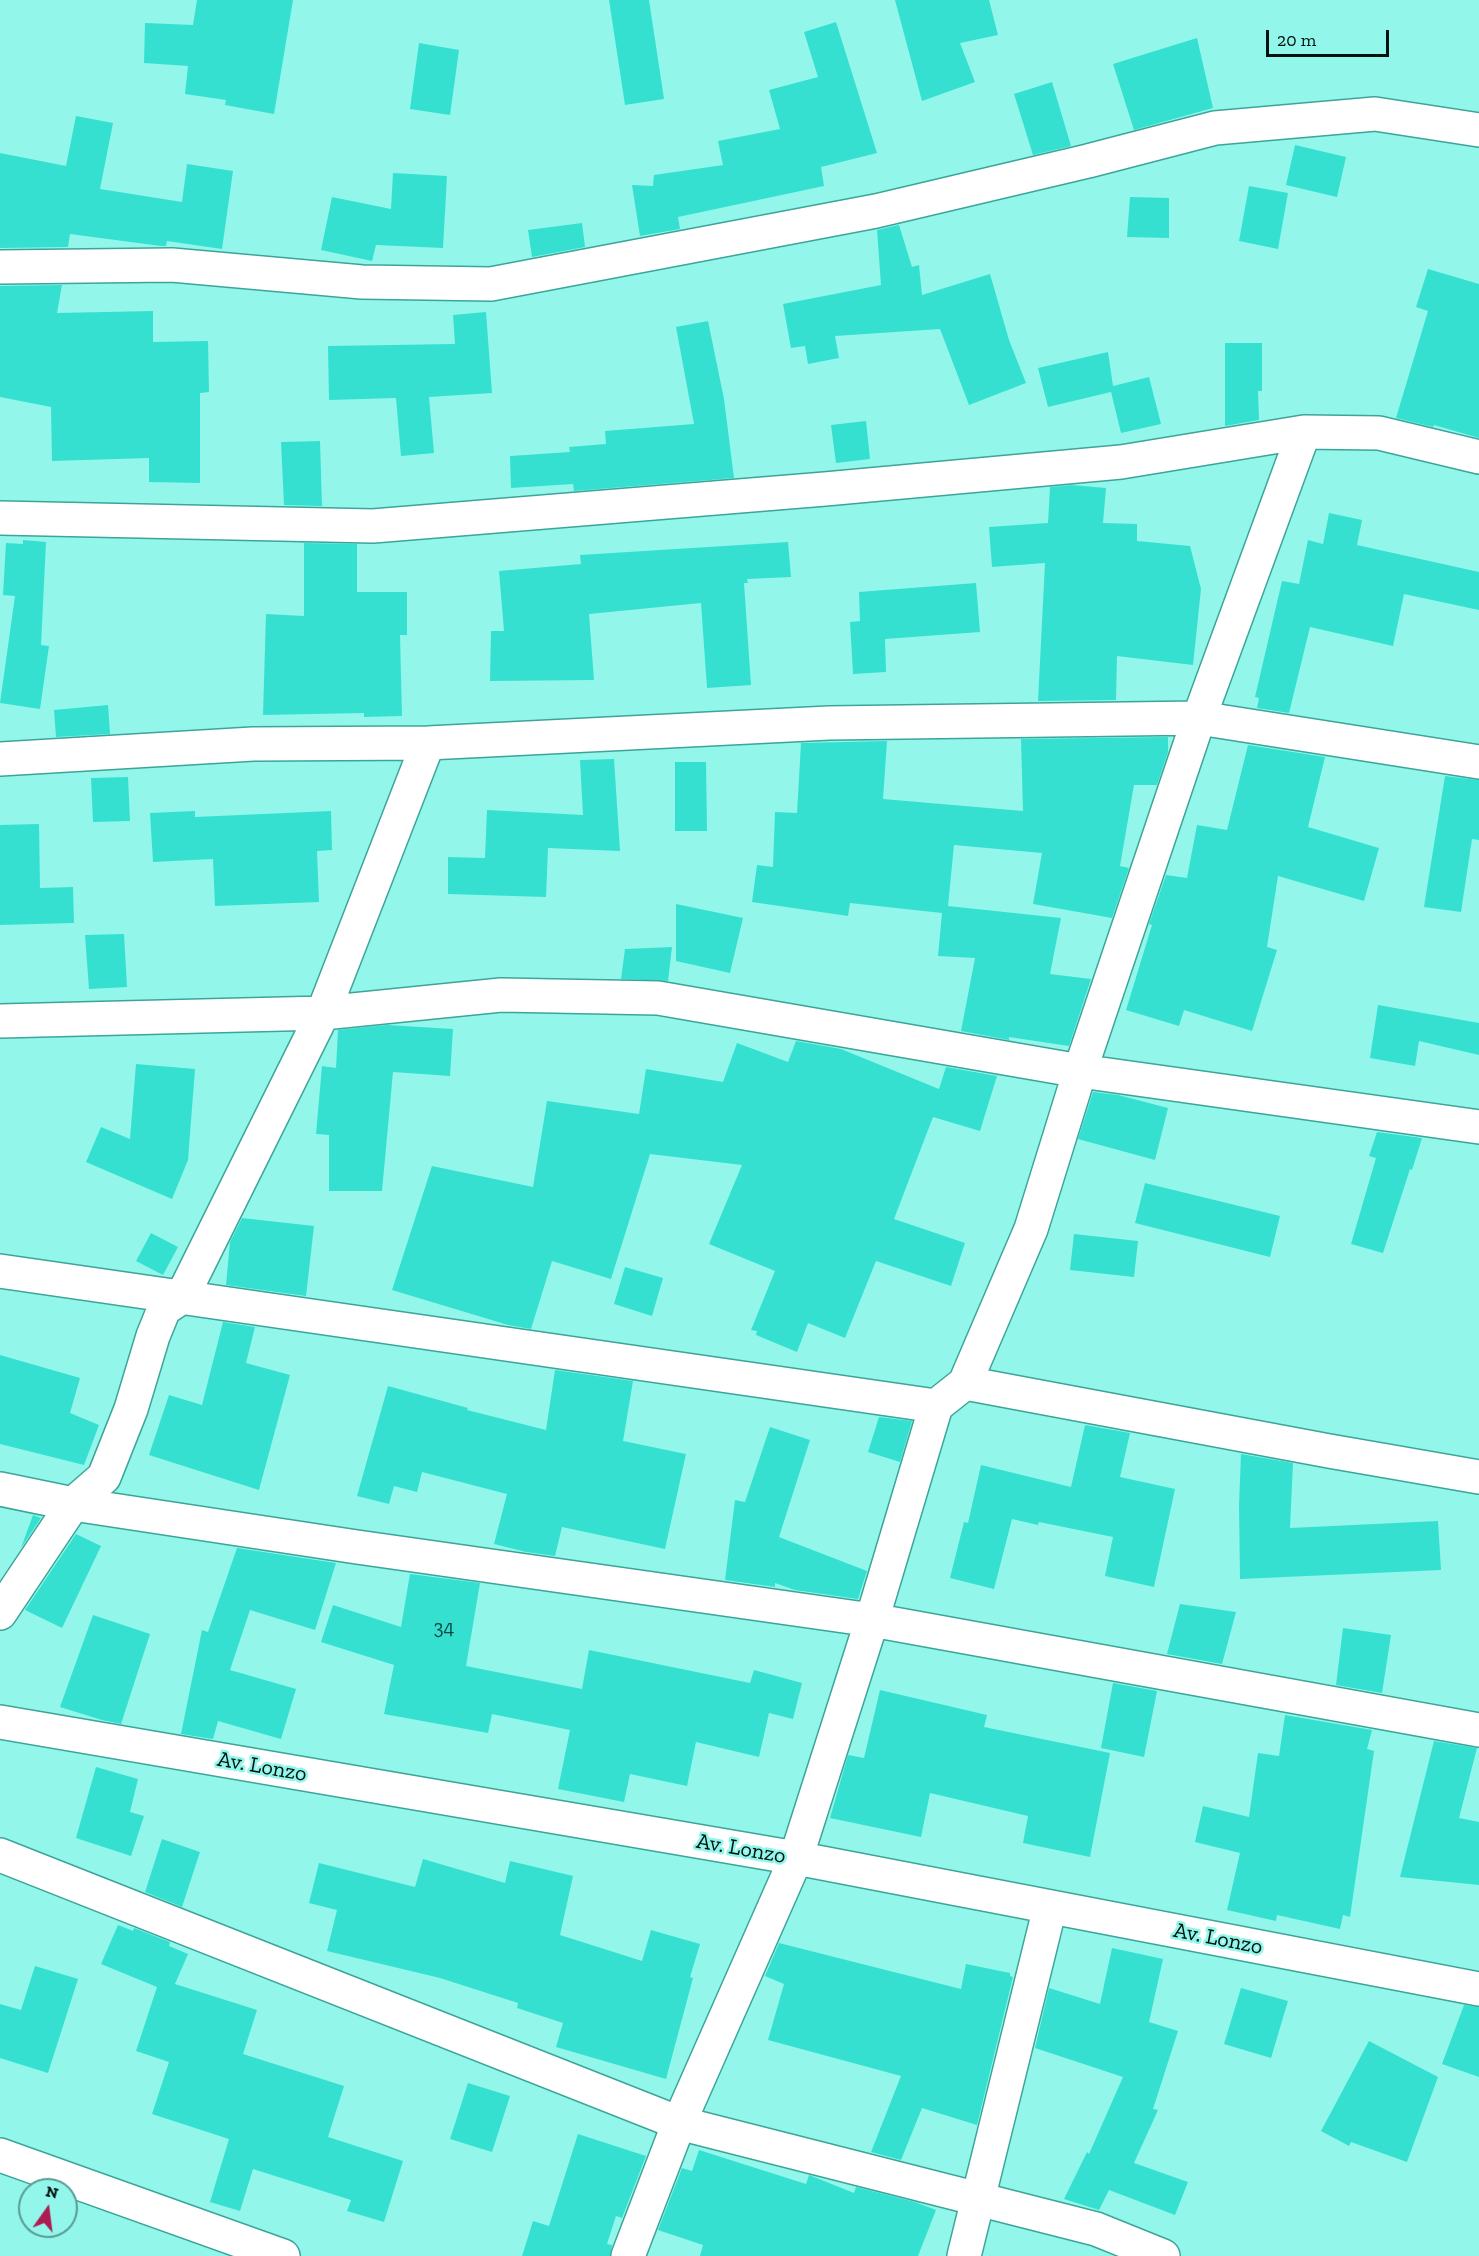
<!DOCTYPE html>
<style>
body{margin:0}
#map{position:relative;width:1479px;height:2256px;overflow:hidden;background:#92f7ea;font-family:"Zilla Slab",serif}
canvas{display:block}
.north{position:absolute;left:18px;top:2178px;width:60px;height:60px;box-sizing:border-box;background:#92f7ea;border:2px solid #589b92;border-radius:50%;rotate:14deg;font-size:16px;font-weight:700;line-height:24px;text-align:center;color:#00120f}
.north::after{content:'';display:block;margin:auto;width:21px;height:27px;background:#ad1d52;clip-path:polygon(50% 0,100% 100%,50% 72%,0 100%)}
.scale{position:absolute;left:1266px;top:30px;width:123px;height:27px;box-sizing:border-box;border:3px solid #00120f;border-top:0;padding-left:8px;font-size:18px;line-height:21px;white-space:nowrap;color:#00120f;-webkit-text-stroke:4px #92f7ea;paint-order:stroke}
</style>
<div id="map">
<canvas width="1479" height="2256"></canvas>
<div class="north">N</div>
<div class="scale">20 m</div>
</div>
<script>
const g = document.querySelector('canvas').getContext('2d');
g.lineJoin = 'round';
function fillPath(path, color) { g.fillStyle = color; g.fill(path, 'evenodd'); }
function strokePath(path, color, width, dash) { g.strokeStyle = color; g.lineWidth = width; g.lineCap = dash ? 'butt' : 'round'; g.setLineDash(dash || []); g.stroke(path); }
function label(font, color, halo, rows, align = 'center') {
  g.font = font + ' "Zilla Slab",serif'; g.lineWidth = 5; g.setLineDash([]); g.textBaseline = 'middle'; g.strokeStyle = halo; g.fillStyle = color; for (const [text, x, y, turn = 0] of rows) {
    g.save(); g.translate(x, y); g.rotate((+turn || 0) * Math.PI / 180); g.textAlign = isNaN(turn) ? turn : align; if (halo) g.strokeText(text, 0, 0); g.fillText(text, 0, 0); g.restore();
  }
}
const building = new Path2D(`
 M 197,0 L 293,0 L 274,114 L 225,105 L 226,100 L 185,94 L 188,66 L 144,63 L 145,23 L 193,25 Z
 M 609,0 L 649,0 L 664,99 L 625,105 Z
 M 895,0 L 989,0 L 998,35 L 960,43 L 975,82 L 922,101 Z
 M 836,22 L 877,153 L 821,167 L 824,186 L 678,217 L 680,229 L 640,236 L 632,185 L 653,186 L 654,175 L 723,165 L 718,141 L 780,129 L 769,90 L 818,77 L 804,32 Z
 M 1197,38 L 1213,108 L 1134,130 L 1113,64 Z
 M 419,43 L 459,50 L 450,115 L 410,109 Z
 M 1052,82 L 1071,146 L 1033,155 L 1014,94 Z
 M 76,116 L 113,123 L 100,189 L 182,202 L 187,164 L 233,171 L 222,249 L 167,241 L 166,246 L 161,246 L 70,234 L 68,247 L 0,248 L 0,153 L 66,166 Z
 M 1295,145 L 1346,157 L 1337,197 L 1286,185 Z
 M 393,173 L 447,176 L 443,248 L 376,245 L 372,261 L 321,250 L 332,197 L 391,209 Z
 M 1249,186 L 1288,193 L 1278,249 L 1239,241 Z
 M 1130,197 L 1169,198 L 1169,238 L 1127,237 Z
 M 582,223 L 585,247 L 532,257 L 528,230 Z
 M 899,225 L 912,267 L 919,265 L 922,295 L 990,274 L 1009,340 L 1026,383 L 969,405 L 940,329 L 835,336 L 839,358 L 808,364 L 805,346 L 791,348 L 783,304 L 881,285 L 877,230 Z
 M 1428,269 L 1479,284 L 1479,438 L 1434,425 L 1433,427 L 1396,418 L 1428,311 L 1416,307 Z
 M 62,285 L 57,313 L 153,311 L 153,342 L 208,341 L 209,392 L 200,393 L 200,483 L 149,482 L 149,458 L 52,461 L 51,407 L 0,397 L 0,286 Z
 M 486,312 L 492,393 L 429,397 L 434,453 L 401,456 L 396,398 L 329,400 L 328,346 L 455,344 L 453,315 Z
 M 708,321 L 724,399 L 734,478 L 574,491 L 573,484 L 511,488 L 510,456 L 570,452 L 569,447 L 606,444 L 605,431 L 694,424 L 676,327 Z
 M 1225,343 L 1262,343 L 1262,391 L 1258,391 L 1259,420 L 1225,426 Z
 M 1108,352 L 1113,386 L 1149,377 L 1161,424 L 1121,433 L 1111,392 L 1048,407 L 1038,368 Z
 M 866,421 L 870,459 L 836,463 L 831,425 Z
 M 320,441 L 322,506 L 284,505 L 281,442 Z
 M 1072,485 L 1106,488 L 1103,523 L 1137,524 L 1137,541 L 1190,546 L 1201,589 L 1193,665 L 1117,656 L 1116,700 L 1038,701 L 1045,563 L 992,567 L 989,527 L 1048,523 L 1050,487 Z
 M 1329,513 L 1362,520 L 1357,545 L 1479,572 L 1479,610 L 1404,594 L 1393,646 L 1310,627 L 1289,713 L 1257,708 L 1259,698 L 1255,697 L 1282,581 L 1299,584 L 1308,540 L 1323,544 Z
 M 23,540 L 46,542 L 41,645 L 49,646 L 40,709 L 0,703 L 15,596 L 3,595 L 6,543 L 23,544 Z
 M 788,542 L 791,577 L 747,579 L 748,583 L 744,583 L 751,685 L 707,688 L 701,603 L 589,614 L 594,680 L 490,681 L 491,631 L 504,631 L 499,571 L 581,564 L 580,555 Z
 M 304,543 L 357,544 L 357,592 L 407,592 L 407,635 L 400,635 L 402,716 L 364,717 L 364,713 L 263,715 L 266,614 L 304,616 Z
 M 976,583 L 980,632 L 885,639 L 886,672 L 853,674 L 850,622 L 860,621 L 859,592 Z
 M 108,705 L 110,734 L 56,737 L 54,710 Z
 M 1168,737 L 1168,752 L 1157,785 L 1134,785 L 1120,866 L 1129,868 L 1112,918 L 1033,904 L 1042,853 L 954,845 L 948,906 L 1061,918 L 1050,974 L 1091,979 L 1069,1046 L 1009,1037 L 1009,1040 L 961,1031 L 975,958 L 938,956 L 942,913 L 850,903 L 848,916 L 752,902 L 757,865 L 773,867 L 775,812 L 797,813 L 801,743 L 887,741 L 883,799 L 1023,811 L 1021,739 Z
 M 1248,745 L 1325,757 L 1308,827 L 1379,848 L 1364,901 L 1278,876 L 1267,947 L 1277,950 L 1252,1031 L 1184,1010 L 1179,1026 L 1126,1010 L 1152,925 L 1149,924 L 1166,875 L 1187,878 L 1197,825 L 1227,830 Z
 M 614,759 L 620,851 L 548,848 L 546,897 L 448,894 L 448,857 L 485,858 L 487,810 L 583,815 L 580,760 Z
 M 675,762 L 706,762 L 707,831 L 675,831 Z
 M 1445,776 L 1479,780 L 1479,840 L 1472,839 L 1461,912 L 1424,907 Z
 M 128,777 L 130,821 L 93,822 L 91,778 Z
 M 195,811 L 195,817 L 331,811 L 332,850 L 317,851 L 319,902 L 215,906 L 213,859 L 153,862 L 150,813 Z
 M 39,824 L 40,888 L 73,887 L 74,923 L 0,925 L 0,825 Z
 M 676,904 L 743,918 L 730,973 L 676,961 Z
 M 124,934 L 127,987 L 89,989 L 85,935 Z
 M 672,947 L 668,981 L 621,979 L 625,949 Z
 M 1378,1005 L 1479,1023 L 1479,1055 L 1419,1041 L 1415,1066 L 1370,1058 Z
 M 387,1025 L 453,1029 L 450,1076 L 393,1072 L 382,1191 L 329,1191 L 329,1135 L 316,1134 L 322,1066 L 336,1068 L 338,1030 Z
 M 796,1041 L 841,1049 L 939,1089 L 946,1067 L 997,1076 L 980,1131 L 933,1117 L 894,1219 L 965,1243 L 951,1286 L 876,1261 L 845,1338 L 808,1323 L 797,1352 L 756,1335 L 757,1331 L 751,1330 L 775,1271 L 709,1244 L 742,1165 L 650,1154 L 611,1279 L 552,1261 L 531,1329 L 508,1325 L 392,1290 L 432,1166 L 533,1187 L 547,1101 L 639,1114 L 646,1069 L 723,1082 L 737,1043 L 788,1062 Z
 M 136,1064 L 195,1069 L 188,1160 L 172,1199 L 86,1162 L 101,1127 L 130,1139 Z
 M 1093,1092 L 1118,1095 L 1168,1108 L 1155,1160 L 1078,1139 Z
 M 1377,1132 L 1422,1138 L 1412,1170 L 1410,1169 L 1383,1253 L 1351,1244 L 1376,1158 L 1369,1156 Z
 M 1145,1183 L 1280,1216 L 1270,1257 L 1135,1223 Z
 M 242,1218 L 314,1226 L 306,1296 L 226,1285 L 230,1242 Z
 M 151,1233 L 178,1247 L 163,1275 L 136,1261 Z
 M 1074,1234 L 1138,1241 L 1134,1277 L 1070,1270 Z
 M 625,1267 L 663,1278 L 652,1316 L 614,1304 Z
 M 223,1322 L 255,1327 L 246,1363 L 290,1375 L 259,1490 L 149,1455 L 169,1395 L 202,1405 Z
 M 0,1355 L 80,1378 L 70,1413 L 99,1425 L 84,1465 L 0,1444 Z
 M 555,1370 L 633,1381 L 623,1441 L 686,1454 L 665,1549 L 562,1527 L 555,1556 L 526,1552 L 494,1544 L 507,1494 L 422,1472 L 417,1492 L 394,1486 L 389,1504 L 357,1496 L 388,1386 L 468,1408 L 467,1410 L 546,1430 Z
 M 879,1417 L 912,1421 L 900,1462 L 868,1452 Z
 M 1085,1425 L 1130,1433 L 1120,1477 L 1175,1489 L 1154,1587 L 1105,1576 L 1113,1537 L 1039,1522 L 1038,1525 L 1012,1519 L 994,1589 L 950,1578 L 964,1522 L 968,1523 L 981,1465 L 1071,1487 Z
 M 770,1427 L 810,1440 L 779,1537 L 867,1571 L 858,1599 L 795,1590 L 775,1583 L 775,1587 L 725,1580 L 735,1500 L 745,1502 Z
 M 1241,1454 L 1293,1463 L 1290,1528 L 1438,1521 L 1441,1570 L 1240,1579 L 1239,1505 Z
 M 33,1515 L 41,1518 L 21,1548 Z
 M 76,1534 L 101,1546 L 62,1628 L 25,1610 Z
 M 237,1548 L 336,1563 L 315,1630 L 250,1610 L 230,1670 L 296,1689 L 281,1739 L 218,1721 L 213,1739 L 181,1734 L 202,1630 L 208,1632 Z
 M 410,1574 L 480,1583 L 466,1666 L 582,1689 L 589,1650 L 750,1683 L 754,1670 L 802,1683 L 793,1719 L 769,1713 L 759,1757 L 696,1742 L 687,1786 L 630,1774 L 624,1802 L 558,1789 L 570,1730 L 492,1714 L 488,1733 L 384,1714 L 394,1665 L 321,1642 L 333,1605 L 401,1627 Z
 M 1180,1604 L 1236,1612 L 1222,1664 L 1167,1654 Z
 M 93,1615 L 150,1634 L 121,1724 L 102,1720 L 60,1707 Z
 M 1343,1628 L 1391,1635 L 1382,1693 L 1336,1685 Z
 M 1113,1683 L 1157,1691 L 1144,1757 L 1101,1748 Z
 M 880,1690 L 987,1715 L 984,1727 L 1110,1753 L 1090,1857 L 1023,1843 L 1028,1816 L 930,1793 L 921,1837 L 830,1818 L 848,1755 L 864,1758 Z
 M 1285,1715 L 1372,1730 L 1367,1749 L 1374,1751 L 1350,1917 L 1343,1915 L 1340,1929 L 1277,1915 L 1276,1921 L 1227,1910 L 1240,1853 L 1195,1842 L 1203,1806 L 1249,1817 L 1258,1753 L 1279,1756 Z
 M 1434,1741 L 1477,1748 L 1459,1818 L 1479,1822 L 1479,1885 L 1400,1877 Z
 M 96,1767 L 138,1779 L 130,1812 L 144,1816 L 131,1856 L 76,1838 Z
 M 162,1839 L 200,1852 L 182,1907 L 145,1892 Z
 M 423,1859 L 505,1883 L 510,1861 L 573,1876 L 560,1935 L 642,1961 L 651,1930 L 700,1944 L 690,1977 L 693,1978 L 666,2079 L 556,2047 L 563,2023 L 517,2008 L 518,2003 L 440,1978 L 327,1951 L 337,1910 L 309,1903 L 319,1863 L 415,1887 Z
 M 118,1925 L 133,1931 L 134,1928 L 170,1942 L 169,1946 L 188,1954 L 175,1984 L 257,2010 L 243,2054 L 344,2086 L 328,2137 L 403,2161 L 384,2222 L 347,2211 L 351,2200 L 253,2169 L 240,2211 L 210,2202 L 229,2139 L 152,2114 L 169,2062 L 136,2051 L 157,1987 L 101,1964 Z
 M 779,1943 L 961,1989 L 966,1964 L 1010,1973 L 1010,1976 L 1013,1977 L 977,2125 L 922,2108 L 901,2160 L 871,2152 L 901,2076 L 768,2040 L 784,1984 L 765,1976 Z
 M 1112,1948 L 1163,1959 L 1149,2022 L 1178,2031 L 1153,2109 L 1158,2110 L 1134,2163 L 1188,2182 L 1175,2215 L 1109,2190 L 1099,2210 L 1064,2199 L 1087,2152 L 1089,2154 L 1123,2077 L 1035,2048 L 1049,1988 L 1100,2004 Z
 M 35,1966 L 78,1979 L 48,2073 L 0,2058 L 0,2004 L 21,2010 Z
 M 1241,1988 L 1288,2001 L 1271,2058 L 1224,2044 Z
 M 1464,2005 L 1479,2007 L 1479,2077 L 1442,2064 Z
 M 1369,2041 L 1438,2077 L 1407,2162 L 1351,2142 L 1349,2146 L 1321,2131 Z
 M 468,2083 L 510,2096 L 492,2152 L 450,2139 Z
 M 578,2134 L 646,2156 L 622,2218 L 616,2216 L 607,2244 L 612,2245 L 610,2256 L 522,2256 L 533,2221 L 549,2226 Z
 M 699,2150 L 806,2184 L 809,2175 L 854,2193 L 856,2187 L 915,2202 L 936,2210 L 918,2256 L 700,2256 L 703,2245 L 658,2230 L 682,2168 L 692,2171 Z`);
const minor = new Path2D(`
 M 0,267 L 172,265 L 362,282 L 491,284 L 876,211 L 1088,161 L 1215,128 L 1375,114 L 1479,130
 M 0,518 L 373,526 L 825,489 L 1121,462 L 1304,432 L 1379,433 L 1479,457
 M 0,759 L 253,744 L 428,743 L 829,723 L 1199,718 L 1479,762
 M 0,1021 L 323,1013 L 501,995 L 658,998 L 1080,1071 L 1479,1127
 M 0,1271 L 936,1406
 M 965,1383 L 1329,1451 L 1479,1477
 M 0,1489 L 73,1504 L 357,1547 L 872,1620 L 1479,1730
 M 0,1613 L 73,1504 L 104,1477 L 131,1409 L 153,1336 L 164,1309 L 182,1297 L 323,1013 L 428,743
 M 0,1722 L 796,1858 L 1479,1989
 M 0,1855 L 679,2123 L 1096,2229 L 1163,2256
 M 0,2155 L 283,2256
 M 628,2256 L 679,2123 L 796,1858 L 872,1620 L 936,1406 L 965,1383 L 1031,1229 L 1080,1071 L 1199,718 L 1304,432
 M 964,2256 L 1050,1907`);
const numberNames = [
 ["34",444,1628]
];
const streetNames = [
 ["Av. Lonzo",262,1767,10],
 ["Av. Lonzo",741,1849,10],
 ["Av. Lonzo",1218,1939,11]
];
fillPath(building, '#35e0d1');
strokePath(minor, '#3ca59a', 36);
strokePath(minor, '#fff', 33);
label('20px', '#0d4640', null, numberNames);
label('22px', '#00120f', '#92f7ea', streetNames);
</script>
